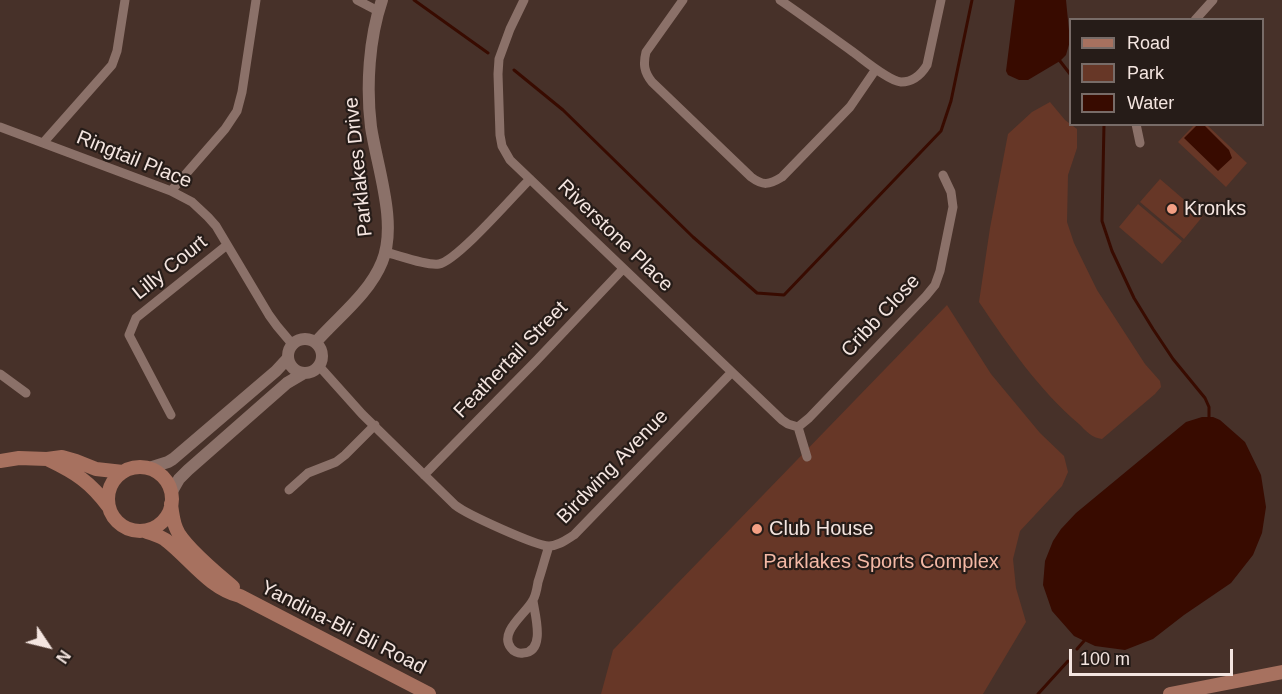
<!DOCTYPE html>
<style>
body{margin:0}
#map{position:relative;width:1282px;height:694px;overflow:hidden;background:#473129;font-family:Arial,sans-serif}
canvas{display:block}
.legend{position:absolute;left:1069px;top:18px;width:195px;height:108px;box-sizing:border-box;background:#261c18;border:2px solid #786c68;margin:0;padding:8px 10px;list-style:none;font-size:18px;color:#f4e5e0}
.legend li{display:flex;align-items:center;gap:12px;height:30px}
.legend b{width:30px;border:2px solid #786c68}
.north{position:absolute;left:18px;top:616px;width:60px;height:60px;-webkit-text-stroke:4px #261c18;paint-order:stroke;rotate:125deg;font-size:16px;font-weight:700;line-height:24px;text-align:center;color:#f4e5e0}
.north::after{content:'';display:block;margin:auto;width:21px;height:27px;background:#f4e5e0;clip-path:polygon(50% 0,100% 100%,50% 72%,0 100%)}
.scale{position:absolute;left:1069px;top:649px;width:164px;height:27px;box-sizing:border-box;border:3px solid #f4e5e0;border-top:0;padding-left:8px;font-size:18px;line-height:21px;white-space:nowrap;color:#f4e5e0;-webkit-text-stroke:4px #261c18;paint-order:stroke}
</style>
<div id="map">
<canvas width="1282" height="694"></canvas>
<ul class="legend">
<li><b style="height:8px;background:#a7715f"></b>Road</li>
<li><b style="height:16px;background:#673727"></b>Park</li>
<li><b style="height:16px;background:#380b00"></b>Water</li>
</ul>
<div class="north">N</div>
<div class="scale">100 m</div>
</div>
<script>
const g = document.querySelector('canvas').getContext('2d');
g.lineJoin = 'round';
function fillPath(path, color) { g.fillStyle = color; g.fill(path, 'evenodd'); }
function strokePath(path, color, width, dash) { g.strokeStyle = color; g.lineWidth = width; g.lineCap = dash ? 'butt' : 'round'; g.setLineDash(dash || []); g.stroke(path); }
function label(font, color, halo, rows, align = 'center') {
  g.font = font + ' Arial,sans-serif'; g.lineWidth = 4.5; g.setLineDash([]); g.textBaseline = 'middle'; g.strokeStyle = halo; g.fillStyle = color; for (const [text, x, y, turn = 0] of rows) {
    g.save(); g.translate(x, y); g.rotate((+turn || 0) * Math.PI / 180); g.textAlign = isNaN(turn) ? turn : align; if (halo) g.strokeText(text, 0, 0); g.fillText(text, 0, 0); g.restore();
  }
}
const green = new Path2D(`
 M 1050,102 L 1065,120 L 1077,129 L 1077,148 L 1068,175 L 1067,222 L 1074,243 L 1097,290 L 1145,364 L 1160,381 L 1161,387 L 1155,394 L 1102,439 C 1092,438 1086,431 1079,424 C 1039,390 1008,345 979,302 L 990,228 L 1008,134 L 1032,112 Z
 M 1194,125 L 1207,125 L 1247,163 L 1226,187 L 1178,142 Z
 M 1160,179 L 1203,216 L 1184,239 L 1140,202 Z
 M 1138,204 L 1182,241 L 1162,264 L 1119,227 Z
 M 947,305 L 991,374 L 1040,433 L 1064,456 L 1068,472 L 1062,486 L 1020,531 L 1013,559 L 1016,588 L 1026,622 L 983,694 L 601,694 L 613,650 Z`);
const water = new Path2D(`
 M 1015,0 L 1066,0 L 1070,41 L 1066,55 L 1060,61 L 1028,80 L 1019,80 L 1008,75 L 1006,71 Z
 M 1198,124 L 1204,125 L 1229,150 L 1232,158 L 1218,171 L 1184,138 Z
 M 1202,417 L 1213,417 L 1220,420 L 1245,442 L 1261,475 L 1266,507 L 1262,533 L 1253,555 L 1231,583 L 1184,615 L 1153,639 L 1125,650 L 1095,646 L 1074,636 L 1052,611 L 1043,585 L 1045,561 L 1053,541 L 1061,529 L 1076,513 L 1186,422 Z`);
const stream = new Path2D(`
 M 414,0 L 488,53
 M 1060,61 L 1070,74
 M 514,70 L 563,110 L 693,237 L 757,293 L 784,295 L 941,131 L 951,101 L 972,0
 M 1104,124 L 1102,221 L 1112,251 L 1134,298 L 1153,329 L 1173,359 L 1205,398 L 1209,407 L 1209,417
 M 1077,649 L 1084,641
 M 1038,694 L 1068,661`);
const minor = new Path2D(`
 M 357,0 L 378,11
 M 524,0 L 510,29 L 499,59 L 498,74 L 500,135 L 502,146 L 510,160 L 782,420 L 788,424 L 798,427
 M 683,0 L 646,52 C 643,64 644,72 652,82 L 751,177 C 763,186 769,185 782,177 L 850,107 L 876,69
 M 780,0 C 805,17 829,35 853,52 C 864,60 889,81 901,82 C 913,82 921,75 927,65 L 941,0
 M 1195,20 L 1213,0
 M 1136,124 L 1140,143
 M 0,127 L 171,191 L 192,202 L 208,217 L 216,226 L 269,315 L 277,326 L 293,345
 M 43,143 L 112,65 L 117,51 L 125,0
 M 171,191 L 225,129 L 237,111 L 242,92 L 256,0
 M 385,252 C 398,255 427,266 439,264 C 457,261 514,195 530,179
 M 319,366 L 362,414 L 455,505 C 466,514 536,546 549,546 C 558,546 566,540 574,535 L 731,373
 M 0,374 L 26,393
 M 171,415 L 129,335 L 136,318 L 227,245
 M 798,427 L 809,418 L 926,296 L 935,285 L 940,271 L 953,207 L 951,192 L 943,175
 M 798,427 L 807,457
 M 424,475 L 536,361 L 623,269
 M 289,490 L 308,473 L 336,462 L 345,455 L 375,425
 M 533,601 C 535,615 546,652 523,653 C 518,654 513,651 511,648 C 498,632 527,613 533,600 C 536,595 537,588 538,582 C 542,570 545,558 549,546`);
const tertiary = new Path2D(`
 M288 356a17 17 0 1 1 34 0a17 17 0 1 1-34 0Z
 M 316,342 C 338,317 369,294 382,262 C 398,224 377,167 371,127 C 366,87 369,38 382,0
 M 149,468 L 168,462 L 173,459 L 276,371 L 288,358
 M 171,493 L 179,479 L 188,470 L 287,383 L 304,373`);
const secondary = new Path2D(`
 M 49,460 C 76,473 90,482 108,506
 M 0,461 L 19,458 L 47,459 L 62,457 L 76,461 L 96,469 L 123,472
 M108 499a32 32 0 1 1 64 0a32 32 0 1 1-64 0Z
 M 171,504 C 172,512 173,521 176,528 C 182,545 219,575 233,587
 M 145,531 C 152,534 161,536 167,541 C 191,560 209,588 240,596 L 429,694
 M 1170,694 L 1282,672`);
const markers = [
 [1172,209,6,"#f39f84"],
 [757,529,6,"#f39f84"]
];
const streetNames = [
 ["Ringtail Place",134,160,22],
 ["Parklakes Drive",359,167,-96],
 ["Riverstone Place",615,236,44],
 ["Lilly Court",170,268,-39],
 ["Cribb Close",881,316,-47],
 ["Feathertail Street",511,360,-46],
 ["Birdwing Avenue",613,467,-46],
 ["Yandina-Bli Bli Road",343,628,27]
];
const poiNames = [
 ["Kronks",1184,209],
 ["Club House",769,529]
];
const parkNames = [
 ["Parklakes Sports Complex",881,562]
];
fillPath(green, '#673727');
fillPath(water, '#380b00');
strokePath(stream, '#380b00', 3);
strokePath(minor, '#8b7169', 9);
strokePath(tertiary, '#8b7169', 12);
strokePath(secondary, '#a7715f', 14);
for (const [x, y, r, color] of markers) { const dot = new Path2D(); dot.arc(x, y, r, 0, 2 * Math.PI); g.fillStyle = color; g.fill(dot); strokePath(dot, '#261c18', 2); }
label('20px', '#f4e5e0', '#261c18', streetNames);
label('20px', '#f4e5e0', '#261c18', poiNames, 'left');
label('20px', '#f3b8a5', '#261c18', parkNames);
</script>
